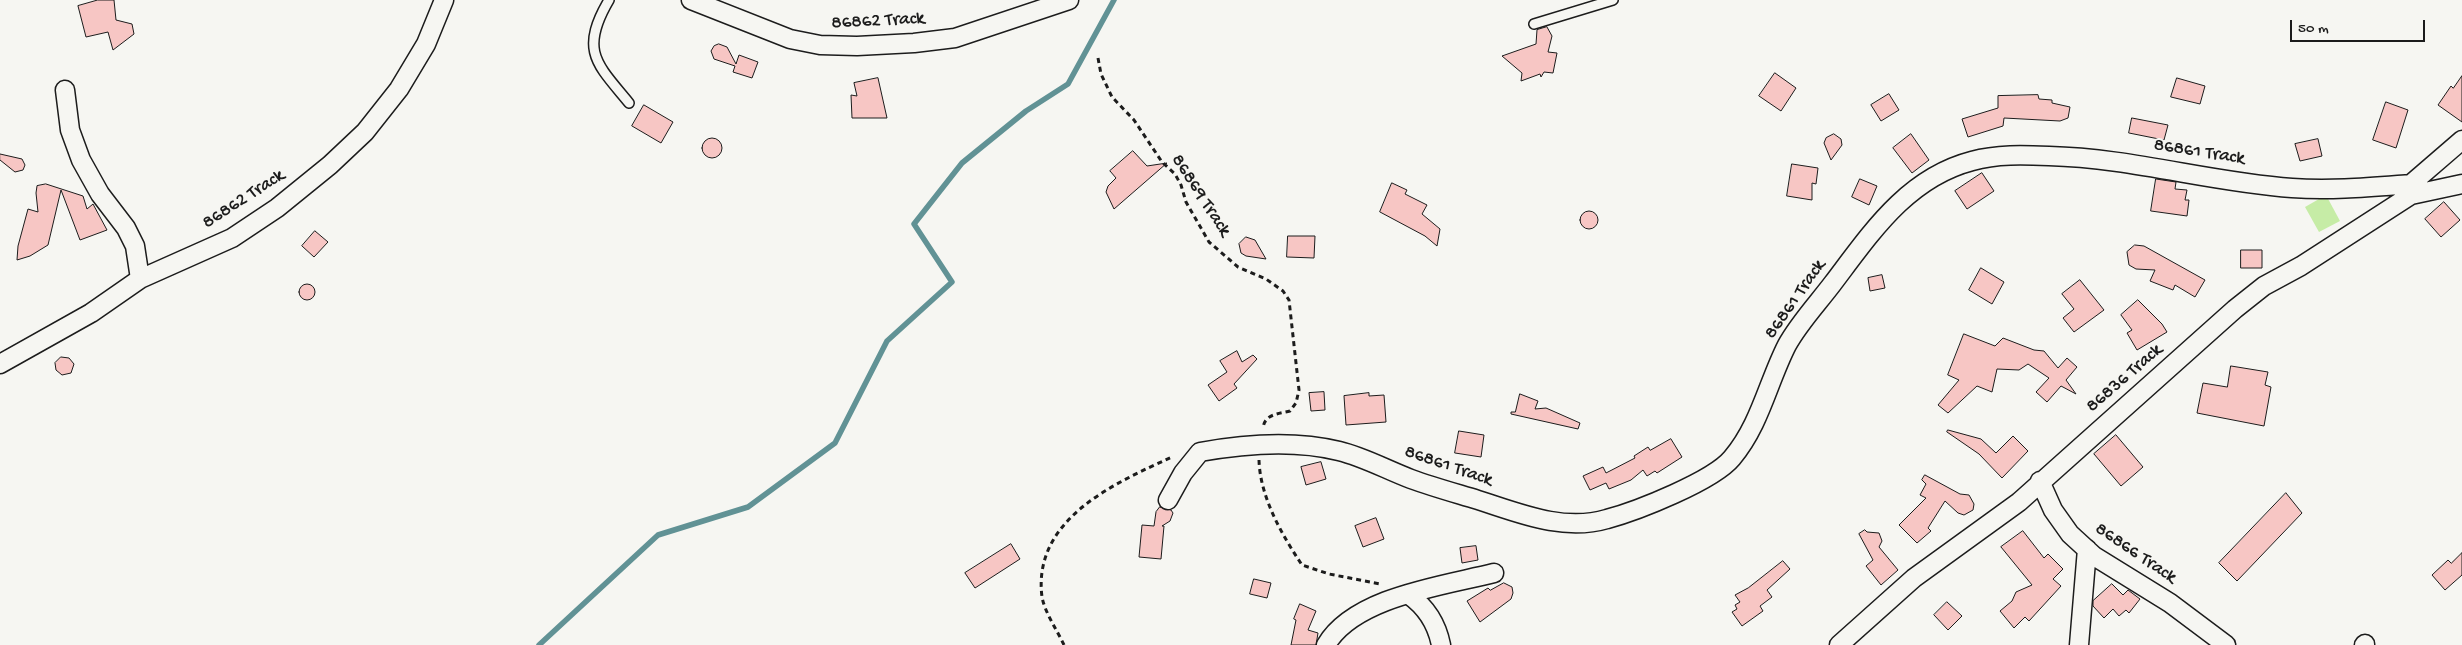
<!DOCTYPE html>
<style>
body{margin:0}
#map{position:relative;width:2462px;height:645px;overflow:hidden;background:#f6f6f2;font-family:"Gochi Hand",sans-serif}
canvas{display:block}
.scale{position:absolute;left:2290px;top:20px;width:135px;height:22px;box-sizing:border-box;border:2px solid #1c1c1c;border-top:0;padding-left:6px;font-size:15px;line-height:18px;white-space:nowrap;color:#1c1c1c;-webkit-text-stroke:4px #f6f6f2;paint-order:stroke}
</style>
<div id="map">
<canvas width="2462" height="645"></canvas>
<div class="scale">50 m</div>
</div>
<script>
const g = document.querySelector('canvas').getContext('2d');
g.lineJoin = 'round';
function fillPath(path, color) { g.fillStyle = color; g.fill(path, 'evenodd'); }
function strokePath(path, color, width, dash) { g.strokeStyle = color; g.lineWidth = width; g.lineCap = dash ? 'butt' : 'round'; g.setLineDash(dash || []); g.stroke(path); }
function label(font, color, halo, rows, align = 'center') {
  g.font = font + ' "Gochi Hand",sans-serif'; g.lineWidth = 4; g.setLineDash([]); g.textBaseline = 'middle'; g.strokeStyle = halo; g.fillStyle = color; for (const [text, x, y, turn = 0] of rows) {
    g.save(); g.translate(x, y); g.rotate((+turn || 0) * Math.PI / 180); g.textAlign = isNaN(turn) ? turn : align; if (halo) g.strokeText(text, 0, 0); g.fillText(text, 0, 0); g.restore();
  }
}
const green = new Path2D(`
 M 2326,195 L 2340,221 L 2319,232 L 2305,207 Z`);
const stream = new Path2D(`
 M 539,645 L 658,535 L 748,507 L 835,443 L 887,341 L 952,282 L 914,224 L 962,163 L 1026,111 L 1068,84 L 1114,0`);
const building = new Path2D(`
 M 98,0 L 114,0 L 116,20 L 132,24 L 134,34 L 113,50 L 108,32 L 86,37 L 78,6 Z
 M 1547,27 L 1552,36 L 1548,52 L 1557,53 L 1553,73 L 1544,72 L 1541,77 L 1540,74 L 1521,81 L 1522,73 L 1502,56 L 1536,44 L 1537,30 Z
 M 719,44 L 727,47 L 736,64 L 739,55 L 758,62 L 752,78 L 733,72 L 735,66 L 714,59 L 711,51 L 714,46 Z
 M 1775,73 L 1796,88 L 1781,111 L 1759,96 Z
 M 2462,76 L 2462,122 L 2438,105 L 2451,86 L 2453,88 Z
 M 878,78 L 887,118 L 852,118 L 851,95 L 857,96 L 854,83 Z
 M 2177,78 L 2205,86 L 2200,104 L 2171,97 Z
 M 1889,94 L 1899,110 L 1881,121 L 1871,105 Z
 M 2038,95 L 2039,99 L 2052,100 L 2052,103 L 2070,107 L 2068,118 L 2060,121 L 2004,118 L 2003,126 L 1968,137 L 1962,119 L 1998,108 L 1998,96 Z
 M 2386,102 L 2408,110 L 2396,148 L 2373,140 Z
 M 644,105 L 673,122 L 661,143 L 632,126 Z
 M 2132,118 L 2168,125 L 2164,140 L 2129,133 Z
 M 1834,134 L 1841,139 L 1842,145 L 1831,160 L 1824,143 L 1826,138 Z
 M 1911,134 L 1929,160 L 1912,173 L 1893,148 Z
 M702 148a10 10 0 1 1 20 0a10 10 0 1 1-20 0Z
 M 2318,139 L 2322,156 L 2300,161 L 2295,144 Z
 M 1133,151 L 1147,166 L 1167,163 L 1114,209 L 1106,192 L 1108,186 L 1116,178 L 1110,171 Z
 M 0,154 L 22,159 L 25,165 L 23,170 L 15,172 L 0,160 Z
 M 1792,164 L 1818,168 L 1816,184 L 1812,183 L 1812,200 L 1787,196 Z
 M 1982,173 L 1994,191 L 1967,209 L 1955,191 Z
 M 1860,179 L 1877,186 L 1869,205 L 1852,197 Z
 M 2156,179 L 2176,182 L 2175,189 L 2187,190 L 2185,200 L 2189,200 L 2187,216 L 2151,211 Z
 M 1392,183 L 1407,190 L 1405,194 L 1427,205 L 1422,214 L 1440,229 L 1437,246 L 1425,236 L 1380,212 Z
 M 46,184 L 83,196 L 87,209 L 93,204 L 107,230 L 80,240 L 61,190 L 48,245 L 30,256 L 17,260 L 18,246 L 28,209 L 38,212 L 36,193 L 37,186 Z
 M 2444,202 L 2460,220 L 2441,237 L 2425,219 Z
 M1580 220a9 9 0 1 1 18 0a9 9 0 1 1-18 0Z
 M 315,231 L 328,242 L 314,257 L 302,246 Z
 M 1288,236 L 1315,236 L 1314,258 L 1287,257 Z
 M 1246,237 L 1255,240 L 1266,259 L 1246,256 L 1241,253 L 1239,244 Z
 M 2135,245 L 2144,246 L 2205,280 L 2195,297 L 2175,285 L 2173,290 L 2150,281 L 2155,270 L 2136,269 L 2129,265 L 2127,252 Z
 M 2241,250 L 2262,250 L 2262,268 L 2241,268 Z
 M 1981,268 L 2004,282 L 1992,304 L 1969,290 Z
 M 1882,275 L 1885,288 L 1870,291 L 1868,278 Z
 M 2080,280 L 2104,310 L 2074,332 L 2063,318 L 2074,309 L 2062,294 Z
 M299 292a8 8 0 1 1 16 0a8 8 0 1 1-16 0Z
 M 2138,300 L 2162,324 L 2167,332 L 2137,350 L 2127,333 L 2132,330 L 2121,315 Z
 M 1964,334 L 1995,346 L 2003,338 L 2034,350 L 2044,351 L 2058,368 L 2067,358 L 2077,367 L 2066,380 L 2076,394 L 2061,386 L 2047,402 L 2036,392 L 2049,378 L 2028,364 L 2019,370 L 1997,369 L 1992,392 L 1977,386 L 1948,413 L 1938,405 L 1959,380 L 1948,375 Z
 M 1237,351 L 1242,362 L 1253,355 L 1257,359 L 1234,384 L 1237,388 L 1219,401 L 1208,385 L 1227,372 L 1220,361 Z
 M 61,357 L 69,358 L 74,364 L 71,373 L 62,375 L 56,370 L 55,363 Z
 M 2231,366 L 2268,372 L 2265,385 L 2271,387 L 2264,426 L 2197,413 L 2203,383 L 2227,387 Z
 M 1324,392 L 1325,410 L 1311,411 L 1309,393 Z
 M 1369,393 L 1369,396 L 1384,395 L 1386,422 L 1346,425 L 1344,396 Z
 M 1520,394 L 1538,401 L 1535,409 L 1546,408 L 1580,423 L 1578,429 L 1511,414 L 1511,412 L 1515,412 Z
 M 1948,430 L 1981,439 L 1996,453 L 2013,436 L 2028,451 L 2002,478 L 1979,454 L 1947,432 Z
 M 1459,431 L 1484,435 L 1481,457 L 1455,453 Z
 M 2116,435 L 2143,467 L 2121,486 L 2094,454 Z
 M 1671,439 L 1682,457 L 1657,473 L 1655,471 L 1647,476 L 1643,470 L 1631,480 L 1609,489 L 1606,483 L 1590,490 L 1583,476 L 1603,467 L 1606,473 L 1635,458 L 1634,456 L 1648,447 L 1650,450 Z
 M 1321,462 L 1326,479 L 1306,485 L 1301,467 Z
 M 1925,475 L 1960,494 L 1969,495 L 1974,504 L 1973,510 L 1964,515 L 1958,513 L 1945,501 L 1928,528 L 1931,531 L 1917,543 L 1899,525 L 1926,498 L 1920,495 L 1926,484 L 1922,480 Z
 M 2286,493 L 2302,513 L 2237,581 L 2219,563 Z
 M 1160,507 L 1171,510 L 1173,513 L 1170,521 L 1162,526 L 1164,526 L 1161,559 L 1139,557 L 1142,525 L 1154,526 L 1156,512 Z
 M 1376,518 L 1384,539 L 1363,547 L 1355,526 Z
 M 1865,530 L 1867,532 L 1879,533 L 1882,541 L 1879,547 L 1898,570 L 1881,585 L 1866,566 L 1873,560 L 1859,534 Z
 M 2023,531 L 2044,558 L 2048,554 L 2063,569 L 2053,579 L 2061,586 L 2029,621 L 2025,617 L 2014,628 L 2000,611 L 2012,601 L 2016,592 L 2032,585 L 2001,547 Z
 M 1011,544 L 1020,559 L 975,588 L 965,573 Z
 M 1476,546 L 1478,560 L 1462,563 L 1460,548 Z
 M 2462,553 L 2462,575 L 2445,590 L 2432,575 L 2448,560 L 2451,563 Z
 M 1783,561 L 1790,569 L 1767,590 L 1772,597 L 1760,606 L 1763,611 L 1742,626 L 1732,612 L 1737,609 L 1735,605 L 1740,602 L 1735,595 L 1748,588 Z
 M 1254,579 L 1271,583 L 1267,598 L 1250,594 Z
 M 1504,583 L 1512,587 L 1513,593 L 1511,599 L 1480,622 L 1467,601 L 1488,588 L 1490,590 Z
 M 2112,584 L 2123,595 L 2128,590 L 2140,599 L 2129,613 L 2126,610 L 2119,616 L 2113,609 L 2104,618 L 2093,606 L 2093,601 Z
 M 1947,602 L 1962,616 L 1948,630 L 1934,615 Z
 M 1300,604 L 1316,611 L 1308,630 L 1318,633 L 1316,645 L 1291,645 L 1296,620 L 1294,619 Z`);
const path = new Path2D(`
 M 1098,58 L 1101,74 L 1112,97 L 1134,120 L 1162,162 L 1175,174 L 1181,185 L 1186,202 L 1209,242 L 1238,267 L 1266,279 L 1283,291 L 1289,300 L 1299,390 L 1296,403 L 1290,411 C 1278,414 1264,414 1263,429
 M 1259,460 C 1260,497 1282,535 1302,565 L 1329,574 L 1380,584
 M 1064,645 C 1057,630 1045,613 1042,597 C 1032,519 1115,483 1172,457`);
const lane = new Path2D(`
 M 609,0 C 579,51 597,64 629,103
 M 1534,24 L 1613,0`);
const street = new Path2D(`
 M 691,0 L 790,39 L 820,45 L 857,46 L 914,43 L 955,38 L 1069,0
 M 65,90 L 70,130 L 81,160 L 100,194 L 126,228 L 135,246 L 140,279
 M 2411,184 L 2462,140
 M 0,364 L 91,313 L 140,279 L 232,238 L 277,208 L 330,165 L 365,132 L 399,89 L 426,44 L 444,0
 M 2040,481 L 2053,510 L 2070,534 L 2094,556 L 2170,603 L 2226,645
 M 1168,500 L 1183,473 L 1200,452 C 1244,444 1295,440 1339,451 C 1364,457 1387,470 1411,479 C 1433,487 1455,493 1478,500 C 1519,513 1563,532 1607,519 C 1637,511 1713,481 1732,458 C 1760,425 1768,382 1787,345 C 1799,323 1818,303 1833,283 C 1871,233 1907,178 1972,161 C 1997,154 2023,155 2049,156 C 2131,158 2210,182 2292,188 C 2331,191 2372,187 2411,184
 M 1409,595 C 1426,607 1437,625 1441,645
 M 1326,645 C 1354,597 1442,586 1494,573
 M 1839,645 L 1914,578 L 2019,502 L 2235,309 L 2264,286 L 2301,266 L 2411,195 L 2462,184
 M 2079,645 L 2087,549
 M 2364,645 L 2365,644`);
const streetNames = [
 ["86862 Track",878,22,-3],
 ["86861 Track",2199,153,9],
 ["86869 Track",1200,196,57],
 ["86862 Track",244,200,-33],
 ["86861 Track",1796,300,-55],
 ["86836 Track",2125,379,-41],
 ["86861 Track",1448,467,19],
 ["86866 Track",2135,554,34]
];
fillPath(green, '#c6eca6');
strokePath(stream, '#619295', 5.5);
fillPath(building, '#f7c6c4');
strokePath(building, '#1c1c1c', 1);
strokePath(lane, '#1c1c1c', 12);
strokePath(street, '#1c1c1c', 21);
strokePath(path, '#1c1c1c', 3, [5, 4]);
strokePath(lane, '#f6f6f2', 9);
strokePath(street, '#f6f6f2', 18);
label('19px', '#1c1c1c', '#f6f6f2', streetNames);
</script>
